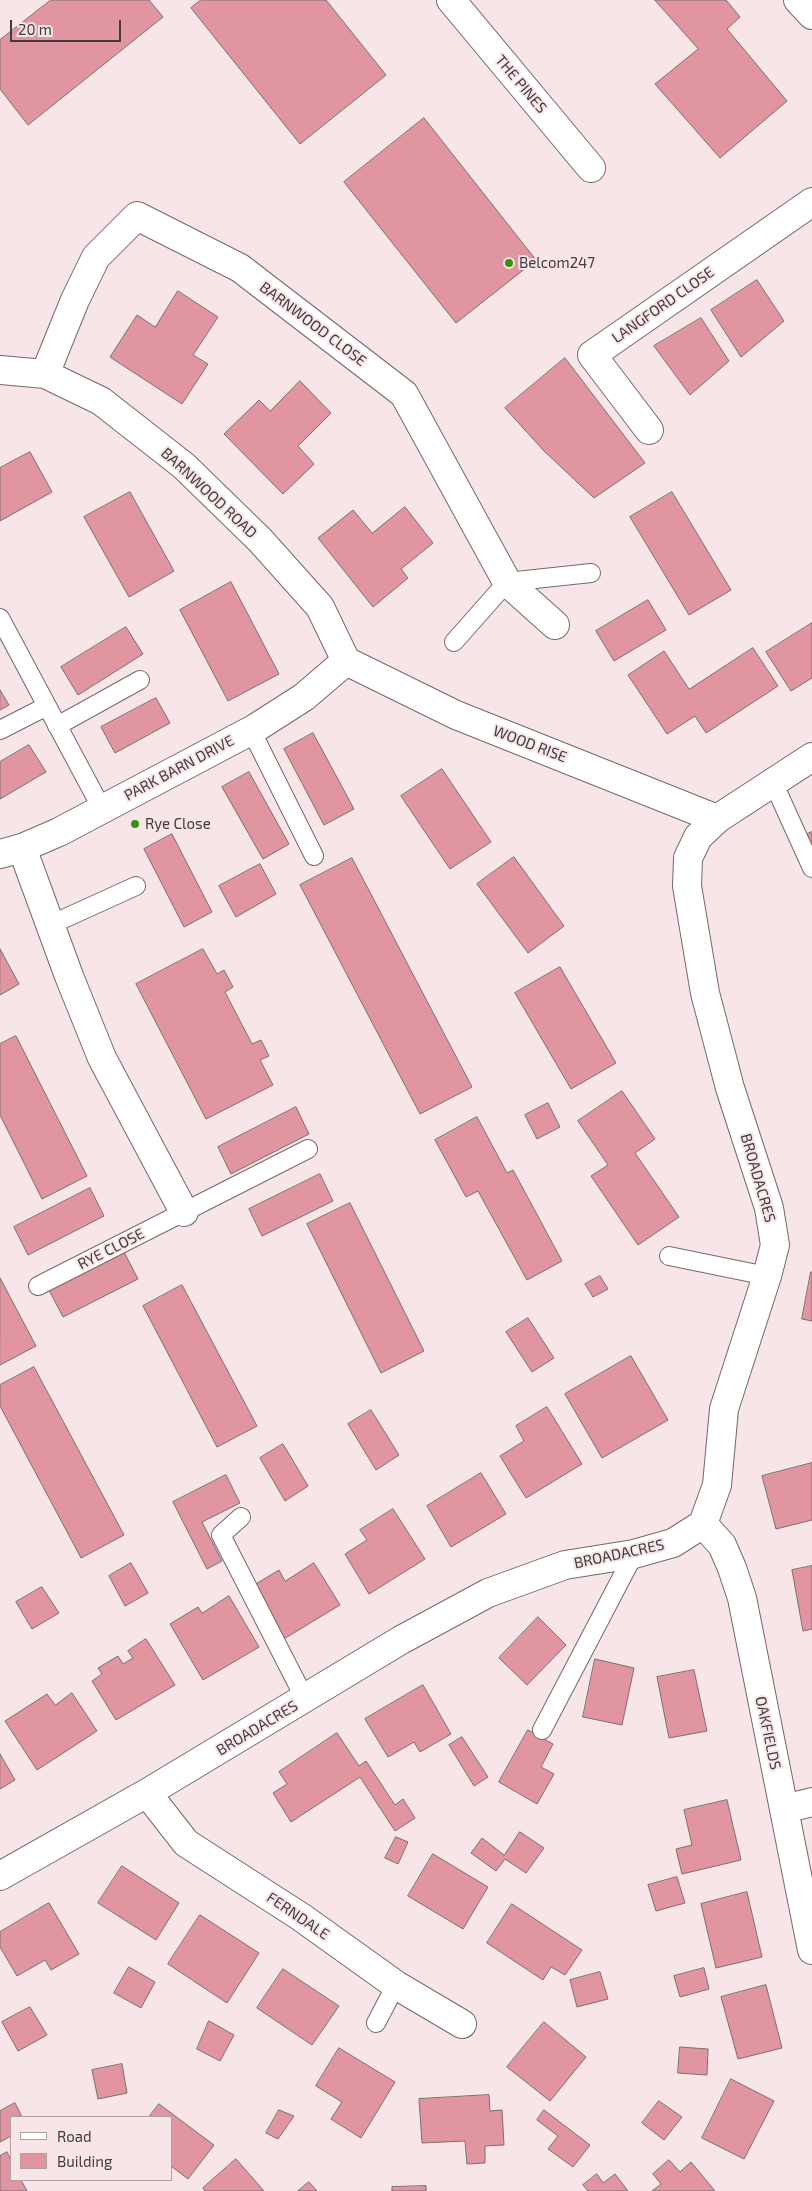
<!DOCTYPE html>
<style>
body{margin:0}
#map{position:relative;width:812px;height:2191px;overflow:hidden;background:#f7e5e7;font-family:"Exo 2",sans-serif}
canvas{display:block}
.legend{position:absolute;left:10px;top:2116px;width:162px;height:65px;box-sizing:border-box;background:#f7e5e7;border:1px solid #afa1a3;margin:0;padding:6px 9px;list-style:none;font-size:15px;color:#423b3c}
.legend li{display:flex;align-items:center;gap:10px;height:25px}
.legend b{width:25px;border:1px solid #afa1a3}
.scale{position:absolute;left:10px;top:20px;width:111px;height:22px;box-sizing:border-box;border:2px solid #423b3c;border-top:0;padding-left:6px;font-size:15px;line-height:18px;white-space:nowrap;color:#423b3c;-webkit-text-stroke:4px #f7e5e7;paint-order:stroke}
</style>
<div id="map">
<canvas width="812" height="2191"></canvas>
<ul class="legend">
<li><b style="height:6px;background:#fff"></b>Road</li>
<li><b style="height:14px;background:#e095a1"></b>Building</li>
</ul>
<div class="scale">20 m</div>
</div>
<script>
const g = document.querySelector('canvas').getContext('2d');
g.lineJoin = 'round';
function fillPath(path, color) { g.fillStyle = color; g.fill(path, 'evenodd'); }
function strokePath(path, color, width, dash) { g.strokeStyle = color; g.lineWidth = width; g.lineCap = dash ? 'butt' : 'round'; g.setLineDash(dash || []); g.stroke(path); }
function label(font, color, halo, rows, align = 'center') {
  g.font = font + ' "Exo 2",sans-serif'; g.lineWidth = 4; g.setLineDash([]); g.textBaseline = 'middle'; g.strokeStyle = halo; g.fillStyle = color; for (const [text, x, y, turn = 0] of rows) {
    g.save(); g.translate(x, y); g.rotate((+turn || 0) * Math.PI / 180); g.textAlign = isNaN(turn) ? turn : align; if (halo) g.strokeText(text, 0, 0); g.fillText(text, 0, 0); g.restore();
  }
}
const building = new Path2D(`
 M 51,0 L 149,0 L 163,17 L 28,125 L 0,89 L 0,40 Z
 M 201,0 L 326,0 L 386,75 L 300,144 L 191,8 Z
 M 655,0 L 726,0 L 740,17 L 727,29 L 787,101 L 720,158 L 655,84 L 698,49 Z
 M 424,118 L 536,260 L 456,323 L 344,182 Z
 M 757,280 L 784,321 L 741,357 L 711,310 Z
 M 178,291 L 218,317 L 193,355 L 208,364 L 182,404 L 110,357 L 137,315 L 155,327 Z
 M 701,318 L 729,361 L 690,395 L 654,346 Z
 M 565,358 L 645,463 L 594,498 L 544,451 L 505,408 Z
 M 300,381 L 331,413 L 298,446 L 314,464 L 283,494 L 224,434 L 259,400 L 270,411 Z
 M 30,452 L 52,492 L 0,521 L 0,468 Z
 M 130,492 L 174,571 L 129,597 L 84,517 Z
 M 672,492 L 731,590 L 689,615 L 630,517 Z
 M 405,507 L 433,543 L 401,569 L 408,578 L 373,607 L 318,538 L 353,510 L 372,533 Z
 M 231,582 L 279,674 L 228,701 L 180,610 Z
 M 648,600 L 666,630 L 614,661 L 596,631 Z
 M 812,623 L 812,678 L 791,691 L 766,652 Z
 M 126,627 L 143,654 L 78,695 L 61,667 Z
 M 753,648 L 778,686 L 706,733 L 695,716 L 667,734 L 628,675 L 664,651 L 689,689 Z
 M 0,690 L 9,705 L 0,710 Z
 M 156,698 L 170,723 L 115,753 L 101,727 Z
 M 313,733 L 354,809 L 324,825 L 284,749 Z
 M 29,745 L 46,772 L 0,799 L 0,762 Z
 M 442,769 L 491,842 L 450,869 L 401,796 Z
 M 249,772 L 289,844 L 263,859 L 222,787 Z
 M 812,832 L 812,862 L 800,837 Z
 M 172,834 L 212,912 L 184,927 L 144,849 Z
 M 514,857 L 564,926 L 528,953 L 477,884 Z
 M 352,858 L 472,1087 L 420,1114 L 300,885 Z
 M 260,864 L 276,894 L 236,917 L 219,886 Z
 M 0,949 L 19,984 L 0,995 Z
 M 203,949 L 217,974 L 224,970 L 233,987 L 225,992 L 252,1044 L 261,1040 L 269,1056 L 260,1060 L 273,1085 L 206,1119 L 136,984 Z
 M 560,967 L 616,1063 L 571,1089 L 515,993 Z
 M 16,1036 L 87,1176 L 42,1199 L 0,1115 L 0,1044 Z
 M 622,1091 L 655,1139 L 635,1153 L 679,1217 L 638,1245 L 591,1176 L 608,1165 L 578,1121 Z
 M 548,1103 L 560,1127 L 537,1139 L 525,1115 Z
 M 296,1107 L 309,1134 L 231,1174 L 218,1147 Z
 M 477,1117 L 507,1173 L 513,1170 L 562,1261 L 527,1280 L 478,1191 L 466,1197 L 435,1140 Z
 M 320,1174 L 333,1201 L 262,1236 L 249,1209 Z
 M 90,1188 L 104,1216 L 28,1255 L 14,1227 Z
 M 350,1203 L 424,1351 L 381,1373 L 307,1224 Z
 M 124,1252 L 138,1279 L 63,1317 L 49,1290 Z
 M 811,1272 L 812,1272 L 812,1321 L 802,1319 Z
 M 600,1276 L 608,1289 L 593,1297 L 585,1284 Z
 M 0,1278 L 36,1346 L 0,1365 Z
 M 182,1285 L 257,1426 L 217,1447 L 143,1306 Z
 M 528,1318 L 554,1358 L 532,1372 L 506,1332 Z
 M 631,1356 L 668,1420 L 602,1458 L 565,1394 Z
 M 34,1367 L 124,1535 L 81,1558 L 0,1406 L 0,1385 Z
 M 547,1407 L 582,1464 L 526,1498 L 500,1456 L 524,1441 L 516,1426 Z
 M 371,1410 L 399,1455 L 376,1470 L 348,1424 Z
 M 283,1444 L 308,1486 L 285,1501 L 260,1458 Z
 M 812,1463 L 812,1520 L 776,1529 L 762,1476 Z
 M 481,1473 L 506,1514 L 451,1547 L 427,1506 Z
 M 226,1475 L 240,1503 L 202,1522 L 222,1561 L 207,1569 L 173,1502 Z
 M 393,1509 L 425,1559 L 369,1594 L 345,1554 L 367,1540 L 360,1530 Z
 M 131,1563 L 148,1593 L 125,1606 L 109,1576 Z
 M 314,1563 L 340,1605 L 282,1640 L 249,1588 L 279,1570 L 285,1581 Z
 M 812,1566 L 812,1629 L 803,1631 L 792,1570 Z
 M 42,1587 L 59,1613 L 32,1629 L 16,1602 Z
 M 229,1596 L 259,1647 L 203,1680 L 170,1624 L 198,1607 L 202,1613 Z
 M 538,1617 L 566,1645 L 527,1685 L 499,1658 Z
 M 146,1639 L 175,1685 L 116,1720 L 92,1681 L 102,1674 L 98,1668 L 118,1656 L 123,1664 L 133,1658 L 128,1651 Z
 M 595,1659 L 634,1668 L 622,1725 L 583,1717 Z
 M 694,1670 L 707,1731 L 669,1738 L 657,1677 Z
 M 423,1685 L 451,1734 L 420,1752 L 414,1742 L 388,1757 L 365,1719 Z
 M 72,1693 L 97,1731 L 37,1770 L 5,1721 L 47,1694 L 55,1705 Z
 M 528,1730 L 553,1744 L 541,1767 L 554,1774 L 537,1804 L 499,1782 Z
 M 337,1733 L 359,1766 L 366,1761 L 395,1805 L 403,1799 L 415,1818 L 395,1831 L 360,1777 L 291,1822 L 273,1793 L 287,1784 L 279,1772 Z
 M 462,1737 L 488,1777 L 474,1786 L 449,1745 Z
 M 0,1754 L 15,1780 L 0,1789 Z
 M 727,1800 L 741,1860 L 682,1874 L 676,1849 L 692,1845 L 684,1810 Z
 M 520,1832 L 544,1848 L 526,1873 L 505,1859 L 496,1871 L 471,1853 L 482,1838 L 504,1855 Z
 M 396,1837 L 408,1842 L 398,1864 L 385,1858 Z
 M 433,1854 L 488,1887 L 463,1929 L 408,1896 Z
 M 122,1866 L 179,1903 L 156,1940 L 98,1903 Z
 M 677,1877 L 685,1903 L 656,1911 L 648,1885 Z
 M 747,1892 L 762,1957 L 716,1968 L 701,1904 Z
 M 49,1903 L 79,1954 L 51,1970 L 45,1960 L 17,1976 L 0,1947 L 0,1932 Z
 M 512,1904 L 582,1950 L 565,1975 L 551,1967 L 543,1980 L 487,1943 Z
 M 200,1915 L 259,1953 L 227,2003 L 168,1964 Z
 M 129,1967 L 155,1982 L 141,2008 L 114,1993 Z
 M 704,1968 L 709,1989 L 680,1997 L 674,1976 Z
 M 283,1969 L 339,2006 L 312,2045 L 257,2008 Z
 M 600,1972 L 608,1999 L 577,2007 L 570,1980 Z
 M 766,1985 L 782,2048 L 738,2059 L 721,1997 Z
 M 30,2007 L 47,2035 L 18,2051 L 2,2022 Z
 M 209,2021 L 234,2035 L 220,2061 L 197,2049 Z
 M 544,2022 L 586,2057 L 550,2101 L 507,2067 Z
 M 680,2047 L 708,2049 L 707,2075 L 678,2073 Z
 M 339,2048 L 395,2082 L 361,2138 L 331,2119 L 342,2102 L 316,2086 Z
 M 122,2064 L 127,2093 L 98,2099 L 92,2070 Z
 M 731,2079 L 774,2101 L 744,2159 L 702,2138 Z
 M 489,2095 L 490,2111 L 502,2110 L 504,2145 L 485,2146 L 485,2163 L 467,2164 L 465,2141 L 422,2143 L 419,2099 Z
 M 659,2101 L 682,2117 L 664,2140 L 642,2123 Z
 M 15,2103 L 22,2117 L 11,2117 L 11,2136 L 0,2142 L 0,2111 Z
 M 159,2104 L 214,2145 L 188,2179 L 171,2166 L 171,2117 L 149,2117 Z
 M 279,2110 L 294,2116 L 278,2139 L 266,2133 Z
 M 544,2110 L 590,2145 L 573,2167 L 548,2149 L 558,2136 L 537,2120 Z
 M 7,2152 L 11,2160 L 11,2180 L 21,2180 L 27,2191 L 0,2191 L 0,2156 Z
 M 236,2159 L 264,2191 L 205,2191 L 203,2188 Z
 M 669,2160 L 680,2172 L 691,2162 L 715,2191 L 652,2191 L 661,2184 L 653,2174 Z
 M 597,2174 L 603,2183 L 615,2174 L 628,2191 L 588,2191 L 583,2185 Z
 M 309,2182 L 317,2191 L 298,2191 Z
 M 426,2186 L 426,2191 L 392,2191 L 392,2187 Z`);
const service = new Path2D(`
 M 0,618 L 102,809
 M 454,642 L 507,582 L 591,573
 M 57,726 L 140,680
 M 0,730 L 47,706
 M 251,730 L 314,856
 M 773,782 L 812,868
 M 50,925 L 136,886
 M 669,1256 L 767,1276
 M 38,1286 L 308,1149
 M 241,1517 L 221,1535 L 305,1699
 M 542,1730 L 634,1554
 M 376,2023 L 396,1985`);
const minor = new Path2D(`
 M 451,0 L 591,168
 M 0,370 L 45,374 L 101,401 L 184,466 L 260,540 L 320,607 L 346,661
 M 45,374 L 75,300 L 96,257 L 137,216 L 240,268 L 404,394 L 507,582 L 555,625
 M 649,430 L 592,355 L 812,202
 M 22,848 L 69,976 L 102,1058 L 184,1212
 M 703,1524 L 722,1545 L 732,1568 L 742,1598 L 812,1950
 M 147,1793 L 186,1843 L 301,1917 L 396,1985 L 462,2024
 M 784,1809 L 812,1802
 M 0,1876 L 147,1793 L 401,1640 L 488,1593 L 565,1565 L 634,1554 L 673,1543 L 703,1524 L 717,1485 L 724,1409 L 767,1276 L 775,1245 L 769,1208 L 730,1088 L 705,993 L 687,886 L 688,858 L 698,837 L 717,819`);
const tertiary = new Path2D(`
 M 798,0 L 812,15
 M 0,854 L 22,848 L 59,832 L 254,729 L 304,697 L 346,661 L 456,715 L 717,819 L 812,757`);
const markers = [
 [509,263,5,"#38930b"],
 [135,824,5,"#38930b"]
];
const streetNames = [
 ["THE PINES",521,84,50],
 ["LANGFORD CLOSE",663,305,-35],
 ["BARNWOOD CLOSE",313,324,37],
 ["BARNWOOD ROAD",209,493,43],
 ["WOOD RISE",530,744,21],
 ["PARK BARN DRIVE",179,768,-28],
 ["BROADACRES",758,1178,74],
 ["RYE CLOSE",111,1249,-27],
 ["BROADACRES",619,1554,-12],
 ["BROADACRES",257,1728,-31],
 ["OAKFIELDS",768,1733,78],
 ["FERNDALE",298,1916,34]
];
const poiNames = [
 ["Belcom247",519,263],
 ["Rye Close",145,824]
];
fillPath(building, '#e095a1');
strokePath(building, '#7d6d6f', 1);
strokePath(service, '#77686a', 20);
strokePath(minor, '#77686a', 30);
strokePath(tertiary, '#77686a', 30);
strokePath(service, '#fff', 18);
strokePath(minor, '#fff', 28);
strokePath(tertiary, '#fff', 28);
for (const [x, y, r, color] of markers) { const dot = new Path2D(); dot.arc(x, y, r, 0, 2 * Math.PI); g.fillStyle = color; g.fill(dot); strokePath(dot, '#f7e5e7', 2); }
label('15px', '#423b3c', '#f7e5e7', streetNames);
label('15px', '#423b3c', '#f7e5e7', poiNames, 'left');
</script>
